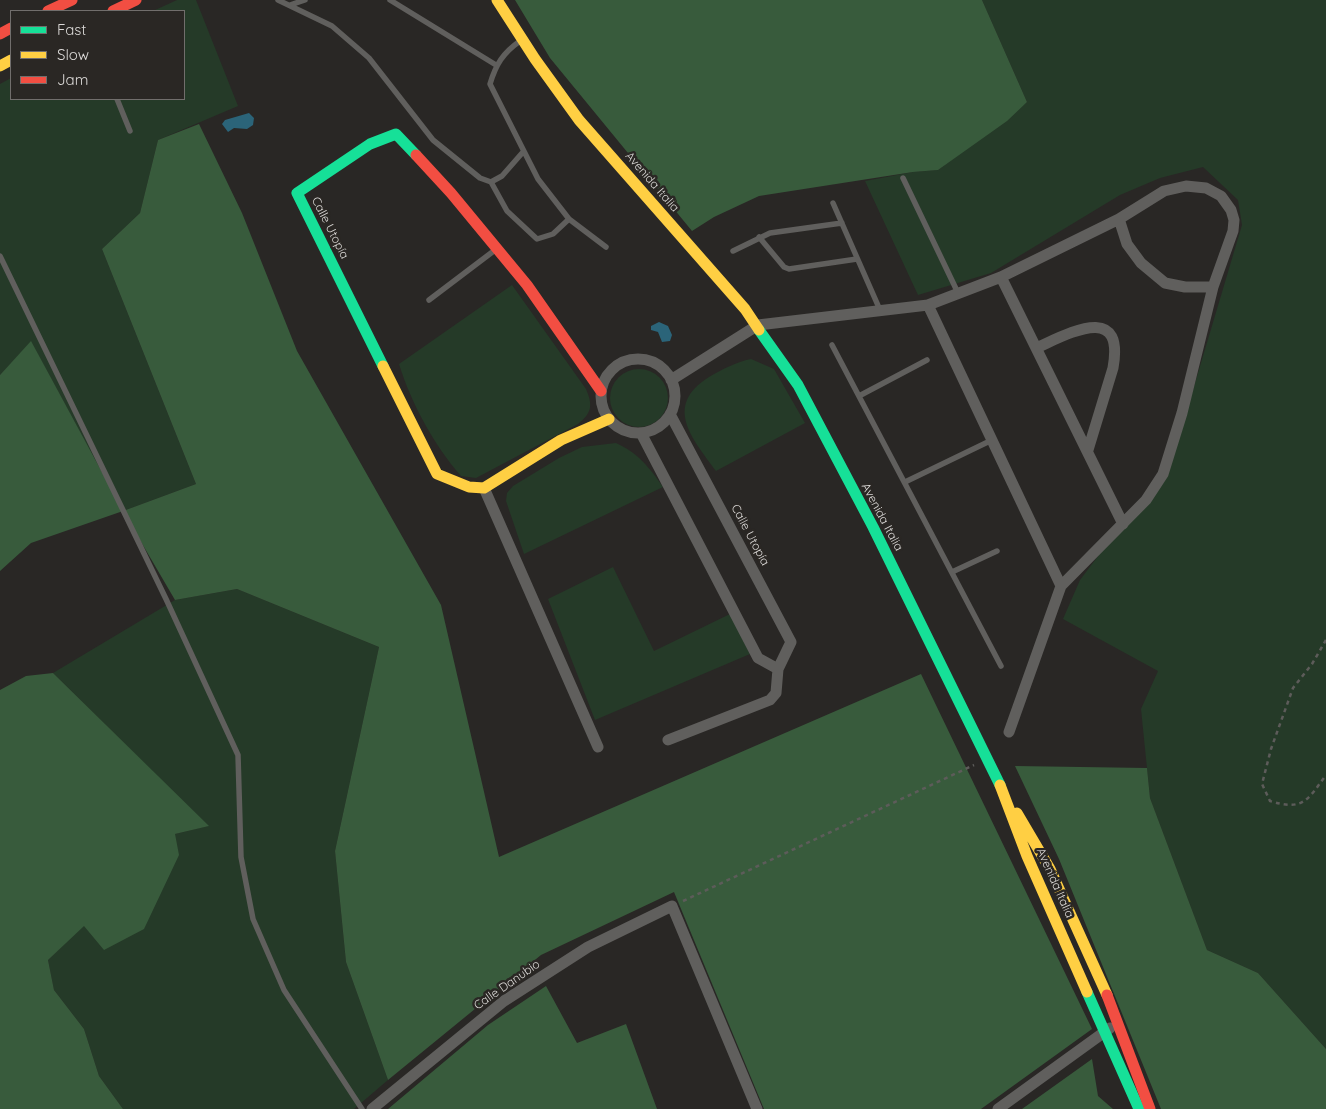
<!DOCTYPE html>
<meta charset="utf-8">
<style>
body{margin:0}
#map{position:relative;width:1326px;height:1109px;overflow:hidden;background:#292725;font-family:Quicksand,sans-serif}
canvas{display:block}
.legend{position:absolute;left:10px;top:10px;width:175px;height:90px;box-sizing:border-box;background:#2a2724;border:1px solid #716e6c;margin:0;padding:6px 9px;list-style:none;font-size:15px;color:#dbd9d7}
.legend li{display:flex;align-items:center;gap:10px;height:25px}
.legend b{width:25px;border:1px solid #716e6c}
</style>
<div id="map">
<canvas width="1326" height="1109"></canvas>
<ul class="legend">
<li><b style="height:6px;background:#16e098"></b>Fast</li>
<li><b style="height:6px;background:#ffcf43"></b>Slow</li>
<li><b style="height:6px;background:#f24e42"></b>Jam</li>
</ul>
</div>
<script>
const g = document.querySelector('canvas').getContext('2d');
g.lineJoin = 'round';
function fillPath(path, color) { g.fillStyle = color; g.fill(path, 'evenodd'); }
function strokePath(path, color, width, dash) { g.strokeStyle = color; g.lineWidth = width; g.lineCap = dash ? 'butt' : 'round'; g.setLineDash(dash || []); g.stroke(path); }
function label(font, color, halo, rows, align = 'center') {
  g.font = font + ' Quicksand,sans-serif'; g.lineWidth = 5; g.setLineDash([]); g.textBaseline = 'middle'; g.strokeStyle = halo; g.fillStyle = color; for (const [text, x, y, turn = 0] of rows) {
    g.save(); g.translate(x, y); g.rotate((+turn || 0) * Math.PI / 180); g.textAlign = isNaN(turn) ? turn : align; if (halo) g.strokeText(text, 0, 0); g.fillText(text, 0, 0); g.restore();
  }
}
const green = new Path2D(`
 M 177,0 L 196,0 L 238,106 L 158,140 L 140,213 L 102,249 L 196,484 L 123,511 L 31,342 L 0,375 L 0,84 L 11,78 L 11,99 L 184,99 L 184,11 L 153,11 Z
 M 982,0 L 1326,0 L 1326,1049 L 1258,973 L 1207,950 L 1150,798 L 1141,709 L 1158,671 L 1063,619 L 1080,580 L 1173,457 L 1242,225 L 1238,200 L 1203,167 L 1160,178 L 1120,195 L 991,273 L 918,295 L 865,181 L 913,172 L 938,170 L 1027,102 Z
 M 512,285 L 586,389 C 593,405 592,413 578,424 L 476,478 L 461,476 C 434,445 411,403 399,364 Z
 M 751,359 L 774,369 L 805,423 L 716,471 C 692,438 663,406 709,377 C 723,369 736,362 751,359 Z
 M610 398a29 29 0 1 1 58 0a29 29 0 1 1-58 0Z
 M 616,443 C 638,453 649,467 663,487 L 524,554 L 506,501 L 507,493 L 513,486 L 559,458 L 582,447 Z
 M 613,567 L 654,651 L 730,614 L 750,654 L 595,720 L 548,599 Z
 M 237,589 L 379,647 L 335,851 L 346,962 L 388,1080 L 354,1109 L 123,1109 L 99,1076 L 84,1029 L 54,990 L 48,960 L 175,834 L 208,826 L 53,673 L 175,600 Z`);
const forest = new Path2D(`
 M 515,0 L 982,0 L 1027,102 L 1007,121 L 938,170 L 913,172 L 759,196 L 714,217 L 692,231 L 550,58 Z
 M 199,124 L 242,213 L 297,351 L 441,605 L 499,857 L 921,674 L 1092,1029 L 981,1109 L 764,1109 L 674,892 L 541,955 L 388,1080 L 346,962 L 335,851 L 379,647 L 237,589 L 175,600 L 123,511 L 31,543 L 0,571 L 0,375 L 31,341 L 123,511 L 196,484 L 102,249 L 140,213 L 158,140 Z
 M 53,673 L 209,826 L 175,834 L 179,855 L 144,929 L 104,950 L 84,926 L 48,960 L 54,990 L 84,1029 L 99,1076 L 123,1109 L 0,1109 L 0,690 L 26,676 Z
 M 1015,766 L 1147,768 L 1150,798 L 1207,950 L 1258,973 L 1326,1049 L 1326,1109 L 1161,1109 L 1059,859 Z
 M 546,986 L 577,1043 L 626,1024 L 657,1109 L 388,1109 L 488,1025 Z
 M 1092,1059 L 1098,1096 L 1113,1109 L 1022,1109 Z`);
const water = new Path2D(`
 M 249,113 L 254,118 L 253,125 L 247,129 L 234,128 L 228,132 L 222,124 L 225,120 Z
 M 659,322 L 668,326 L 672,335 L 670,341 L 662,342 L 658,332 L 651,330 L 651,326 Z`);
const path = new Path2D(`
 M 1326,640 L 1312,664 L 1293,688 L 1271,749 L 1262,784 L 1270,801 C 1303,811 1307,801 1326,775
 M 683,901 L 974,765`);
const lane = new Path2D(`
 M 278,0 L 332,26 L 369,58 L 433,140 L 480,178 L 491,182 L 502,176 L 523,152
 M 390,0 L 496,65
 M 290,5 L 305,0
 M 520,41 C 503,53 496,64 490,84 L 538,179 L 569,219 L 606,247
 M 117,99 L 130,131
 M 903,178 L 958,293
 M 491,182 L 507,211 L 537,239 L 553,234 L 569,219
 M 833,203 L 880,310
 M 759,237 L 784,267 L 789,269 L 857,259
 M 733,251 L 770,233 L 842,223
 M 0,256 L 166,599 L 238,755 L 241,857 L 253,919 L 284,990 L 362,1109
 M 429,300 L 495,250
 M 832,345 L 1001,666
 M 859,396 L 927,360
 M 905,482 L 992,440
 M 952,572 L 997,551`);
const street = new Path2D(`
 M 1119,219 L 1127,244 L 1141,263 L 1165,283 L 1185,287 L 1213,287
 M 1001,277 L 1123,524
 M 928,305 L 1001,277 L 1119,219 L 1164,191 L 1186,186 L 1206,188 L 1221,196 L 1231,210 L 1234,220 L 1233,231 L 1213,287 L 1182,413 L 1163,474 L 1146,500 L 1061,586
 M 1036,348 C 1068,334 1125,301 1113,368 L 1088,450
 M601 396a37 37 0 1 1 74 0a37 37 0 1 1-74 0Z
 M 671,380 L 758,325 L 928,305 L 1061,586 L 1009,732
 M 641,433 L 758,658 L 778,669
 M 484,488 L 598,747
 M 668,740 L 770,700 L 776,693 L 778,669 L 791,642 L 670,414
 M 372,1109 L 504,1001 L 588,947 L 672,906 L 757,1109
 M 998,1109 L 1110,1028`);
const fast = new Path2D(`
 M 759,330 L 798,385 L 873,527 L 1000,785
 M 383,366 L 297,193 L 370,144 L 396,134 L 416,155
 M 1087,992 L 1139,1109`);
const slow = new Path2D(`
 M 497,0 L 535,59 L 579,120 L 745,309 L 759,330
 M 0,66 L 11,60
 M 383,366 L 437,474 L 469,487 L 484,488 L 561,440 L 609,419
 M 1000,785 L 1027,856 L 1087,992
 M 1017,813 L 1050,869 L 1107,995`);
const jam = new Path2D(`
 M 48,11 L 72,0
 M 113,11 L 136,0
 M 0,34 L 11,28
 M 416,155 L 451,193 L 527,285 L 601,391
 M 1107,995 L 1150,1109`);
const streetNames = [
 ["Avenida Italia",652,182,49],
 ["Calle Utopía",330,228,63],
 ["Avenida Italia",882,517,62],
 ["Calle Utopía",750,535,62],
 ["Avenida Italia",1055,883,66],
 ["Calle Danubio",507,985,-35]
];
fillPath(green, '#253a28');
fillPath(forest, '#385b3c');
fillPath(water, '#2b6479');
strokePath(path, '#5d5c5a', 2.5, [4, 4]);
strokePath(lane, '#605f5d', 5.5);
strokePath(street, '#605f5d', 11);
strokePath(fast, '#16e098', 11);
strokePath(slow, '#ffcf43', 11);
strokePath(jam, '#f24e42', 11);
label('12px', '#dbd9d7', '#2a2724', streetNames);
</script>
